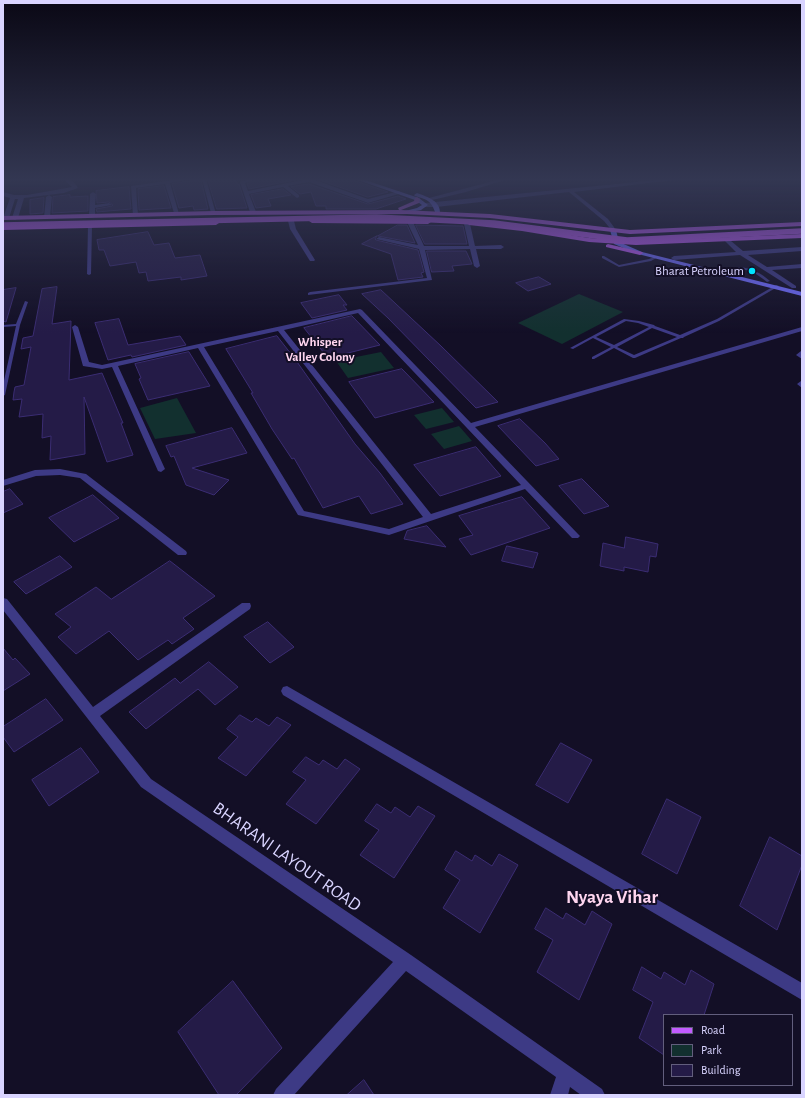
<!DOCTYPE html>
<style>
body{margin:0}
#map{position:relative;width:805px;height:1098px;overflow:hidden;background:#130f26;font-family:"Alegreya Sans",sans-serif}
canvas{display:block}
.frame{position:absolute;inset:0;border:4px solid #d9d4ff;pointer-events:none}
.legend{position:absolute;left:663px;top:1014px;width:130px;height:72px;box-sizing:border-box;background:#130f26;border:1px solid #625e7d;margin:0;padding:5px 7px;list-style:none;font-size:12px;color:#d9d4ff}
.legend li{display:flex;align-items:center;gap:8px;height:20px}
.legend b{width:20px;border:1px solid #625e7d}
</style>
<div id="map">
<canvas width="805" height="1098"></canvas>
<div class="frame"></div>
<ul class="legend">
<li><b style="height:5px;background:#c25bff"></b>Road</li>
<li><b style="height:11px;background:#12302f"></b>Park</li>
<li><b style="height:11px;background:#241b47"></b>Building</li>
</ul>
</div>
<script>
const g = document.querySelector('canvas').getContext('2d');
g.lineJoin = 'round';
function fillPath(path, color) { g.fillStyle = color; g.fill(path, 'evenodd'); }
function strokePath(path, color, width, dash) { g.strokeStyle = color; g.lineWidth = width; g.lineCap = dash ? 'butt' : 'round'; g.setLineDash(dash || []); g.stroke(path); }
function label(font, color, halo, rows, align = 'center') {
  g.font = font + ' "Alegreya Sans",sans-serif'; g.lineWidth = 4; g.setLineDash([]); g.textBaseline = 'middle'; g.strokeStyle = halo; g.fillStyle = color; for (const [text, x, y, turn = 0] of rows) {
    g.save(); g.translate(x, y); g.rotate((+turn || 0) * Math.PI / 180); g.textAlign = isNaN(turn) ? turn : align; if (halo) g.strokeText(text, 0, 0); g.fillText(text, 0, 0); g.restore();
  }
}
const green = new Path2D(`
 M 579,294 L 623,312 L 562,344 L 518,323 Z
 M 381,352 L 394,368 L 348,378 L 336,361 Z
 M 177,398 L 196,433 L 155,439 L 140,408 Z
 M 442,408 L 454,422 L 426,429 L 414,415 Z
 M 459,426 L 472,441 L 444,449 L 431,434 Z`);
const building = new Path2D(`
 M 208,179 L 235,179 L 238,185 L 239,184 L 247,208 L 217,209 Z
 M 262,179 L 300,179 L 249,189 L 247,184 Z
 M 317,179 L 350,179 L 388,192 L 368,197 Z
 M 201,180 L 208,209 L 194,210 L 193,206 L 179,208 L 172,184 Z
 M 309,184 L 368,204 L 398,196 L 406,199 L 376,209 L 326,209 L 326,206 L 316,206 L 311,192 L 300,194 L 291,187 Z
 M 164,186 L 171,208 L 139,210 L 138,189 Z
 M 129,187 L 131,209 L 97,212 L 96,209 L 112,206 L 113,205 L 109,202 L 97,203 L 96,191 Z
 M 283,189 L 291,195 L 268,199 L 271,206 L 256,208 L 251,195 Z
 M 70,195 L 70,197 L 88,196 L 88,211 L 52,213 L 53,197 Z
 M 44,198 L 43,213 L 30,214 L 30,200 Z
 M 398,225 L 407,225 L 415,243 L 378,236 Z
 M 416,225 L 463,226 L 467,244 L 425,244 Z
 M 148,232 L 154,245 L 169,243 L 175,258 L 200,255 L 207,276 L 181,280 L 181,277 L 148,281 L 146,272 L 139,273 L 136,262 L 110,266 L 104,250 L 99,250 L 97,240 Z
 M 377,236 L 375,239 L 376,240 L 418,250 L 424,272 L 421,273 L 423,277 L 398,280 L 391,254 L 362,244 Z
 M 427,251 L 466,251 L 472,264 L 452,266 L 454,271 L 432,272 Z
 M 539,277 L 551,284 L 528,291 L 516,283 Z
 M 57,287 L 52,324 L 71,321 L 69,380 L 102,373 L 123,423 L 121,423 L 133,455 L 107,462 L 84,397 L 85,454 L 50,460 L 51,436 L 42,438 L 43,414 L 19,417 L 22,399 L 13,400 L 14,392 L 15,387 L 24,385 L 31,347 L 21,349 L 23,338 L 33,336 L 42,289 Z
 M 16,288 L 6,322 L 3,321 L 3,290 Z
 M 381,290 L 441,346 L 498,402 L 476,408 L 388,318 L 362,294 Z
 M 339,295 L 347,305 L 343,305 L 347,310 L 312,318 L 301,303 Z
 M 352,316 L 380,345 L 328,358 L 304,328 Z
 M 119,319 L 128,345 L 180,336 L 186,345 L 132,357 L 131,355 L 108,360 L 95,323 Z
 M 277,336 L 295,359 L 355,444 L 380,473 L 403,504 L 371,514 L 359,496 L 323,508 L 294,458 L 292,459 L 272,429 L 251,393 L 253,393 L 226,349 Z
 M 189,352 L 210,386 L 148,400 L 139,379 L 141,378 L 135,364 Z
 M 402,369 L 434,402 L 375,418 L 349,382 Z
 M 520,419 L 545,443 L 559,459 L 536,466 L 498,426 Z
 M 232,428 L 247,453 L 192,468 L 229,480 L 214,495 L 186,485 L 174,456 L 171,457 L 166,446 Z
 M 476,447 L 501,476 L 440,496 L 414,465 Z
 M 582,479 L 609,506 L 584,514 L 559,486 Z
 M 10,489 L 23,504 L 3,513 L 3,492 Z
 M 93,495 L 119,518 L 74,542 L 49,518 Z
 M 522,497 L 550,528 L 471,555 L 459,539 L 473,535 L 459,516 Z
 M 427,526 L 446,547 L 404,539 L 407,531 Z
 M 626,537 L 658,544 L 656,557 L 650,556 L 648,572 L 624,567 L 624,571 L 600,566 L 603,543 L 624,548 Z
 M 507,546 L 538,553 L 533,568 L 502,561 Z
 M 60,556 L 72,567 L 26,594 L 14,582 Z
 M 170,561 L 215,596 L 183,618 L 194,629 L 172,644 L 168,640 L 138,660 L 109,631 L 76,654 L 58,637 L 71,627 L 55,614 L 96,587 L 111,599 Z
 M 268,622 L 294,647 L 270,663 L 244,637 Z
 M 3,648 L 13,660 L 15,658 L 30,674 L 3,691 Z
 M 209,662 L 238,687 L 215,705 L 198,689 L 146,729 L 129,712 L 175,678 L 180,683 Z
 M 46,699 L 63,720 L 14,752 L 3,737 L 3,727 Z
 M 240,715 L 252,722 L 256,718 L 269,726 L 277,717 L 291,725 L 246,776 L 218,758 L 238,737 L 227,729 Z
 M 561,743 L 592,760 L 568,803 L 536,785 Z
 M 81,748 L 99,772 L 49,806 L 32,780 Z
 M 306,757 L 319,765 L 323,760 L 337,769 L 345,759 L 360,769 L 316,824 L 286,804 L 306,780 L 293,772 Z
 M 667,799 L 701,817 L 677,874 L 642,854 Z
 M 377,804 L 391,813 L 395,807 L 410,817 L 418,806 L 435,816 L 394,878 L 360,855 L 379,830 L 365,821 Z
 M 770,837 L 802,856 L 802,865 L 777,930 L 740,906 Z
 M 456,851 L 472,861 L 475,855 L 492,866 L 499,854 L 518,865 L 480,933 L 443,908 L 460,880 L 445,870 Z
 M 546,908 L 563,919 L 566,913 L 585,925 L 592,911 L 612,924 L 579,1000 L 537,972 L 553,940 L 535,929 Z
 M 642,967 L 661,979 L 664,972 L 685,985 L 691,970 L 714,984 L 704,1015 L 664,1015 L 664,1055 L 639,1038 L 653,1002 L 633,990 Z
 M 233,981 L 282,1048 L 236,1095 L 219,1095 L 178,1032 Z
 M 364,1080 L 374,1095 L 347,1095 Z`);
const lane = new Path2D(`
 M 90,225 L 92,226 L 91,274 L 89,275 L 87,274 L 88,226 Z
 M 602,256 L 604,256 L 619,265 L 649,259 L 656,256 L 658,257 L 651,261 L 619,267 L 602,258 Z
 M 739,267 C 751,268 761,273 770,281 L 767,282 C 753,271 745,266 729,273 L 727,272 L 733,269 Z
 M 776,285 L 779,286 L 719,321 L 684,337 L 683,338 L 681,338 L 635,358 L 633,358 L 614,348 L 594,359 L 592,359 L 592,357 L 611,347 L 593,338 L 573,349 L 570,348 L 624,319 L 639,321 L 654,325 L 655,326 L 680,335 L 717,319 ZM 626,321 L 638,323 L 649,327 L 614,345 L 596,337 ZM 652,328 L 677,337 L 634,355 L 617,347 Z
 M 25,301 L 28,302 L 20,325 L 5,395 L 3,396 L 3,385 L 16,326 L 3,327 L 3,325 L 16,324 Z
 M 801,351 L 802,351 L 802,354 L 801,355 L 802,356 L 802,359 L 796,355 Z
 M 801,381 L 802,381 L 802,388 L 797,384 Z`);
const street = new Path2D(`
 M 63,179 C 70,179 74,181 78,188 L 64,193 L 24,198 L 18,218 L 15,220 L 12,218 L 18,199 L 15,199 L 9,218 L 6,220 L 3,218 L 10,198 L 3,196 L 3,192 L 14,195 L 27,195 L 72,187 Z
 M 180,179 L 192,179 L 170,183 L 179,214 L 174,213 L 165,184 L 136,188 L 138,215 L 133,216 L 131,186 Z
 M 202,179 L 206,179 L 216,214 L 211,213 Z
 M 249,179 L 258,179 L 245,183 L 248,191 L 307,179 L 316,179 L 315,180 L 368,199 L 399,191 L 402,193 L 368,203 L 309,182 L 288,186 L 299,195 L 299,197 L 297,198 L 283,187 L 249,194 L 256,212 L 253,214 L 250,212 L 240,182 Z
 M 501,179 L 508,179 L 466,192 L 428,201 L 425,199 Z
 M 666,179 L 682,179 L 574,192 L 608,219 L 616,230 L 613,232 L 604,221 L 569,192 L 436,207 L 425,207 L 422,205 L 425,203 Z
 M 93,192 L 96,194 L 95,205 L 109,203 L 112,205 L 95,208 L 95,215 L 92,217 L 89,215 L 90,194 Z
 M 49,195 L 52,197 L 50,217 L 47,219 L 44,217 L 46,197 Z
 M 291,219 L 294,221 L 296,229 L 315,260 L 314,261 L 310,261 L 290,229 L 288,221 Z
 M 410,220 L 413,222 L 424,246 L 469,246 L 464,224 L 467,222 L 470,224 L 475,246 L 501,245 L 504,247 L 501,249 L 476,249 L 480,266 L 477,268 L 474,266 L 470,249 L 425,250 L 432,280 L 308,295 L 308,293 L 310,292 L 427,278 L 419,249 L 376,239 L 379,237 L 418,245 L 407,222 Z
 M 725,236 L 743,251 L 802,247 L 802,251 L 748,255 L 767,267 L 802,264 L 802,268 L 772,270 L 796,286 L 796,288 L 792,288 L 740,255 L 674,260 L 671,258 L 674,256 L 736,252 L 723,239 L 723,237 Z
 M 360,309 L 362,310 L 471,423 L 802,327 L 802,331 L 475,427 L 578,534 L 580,536 L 578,538 L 572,538 L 525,489 L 389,535 L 298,515 L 198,348 L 118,366 L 165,469 L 161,472 L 158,471 L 112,367 L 102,369 L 83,366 L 72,327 L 75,325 L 78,327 L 89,362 L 102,365 ZM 358,313 L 521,485 L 431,514 L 284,330 ZM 278,331 L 423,517 L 389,529 L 304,511 L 204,347 Z
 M 60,469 L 86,474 L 186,551 L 187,553 L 186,555 L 178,555 L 80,478 L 60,475 L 36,476 L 3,486 L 3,480 L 35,470 Z
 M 3,598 L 7,599 L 93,707 L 242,603 L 250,603 L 251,606 L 250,609 L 100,716 L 151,779 L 411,955 L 602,1089 L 605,1095 L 581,1095 L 570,1087 L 568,1095 L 550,1095 L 556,1077 L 406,971 L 294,1095 L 273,1095 L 276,1089 L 393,962 L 141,787 L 3,610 Z
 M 287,686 L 802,983 L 802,1000 L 283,695 L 281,691 L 283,687 Z`);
const secondary = new Path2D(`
 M 355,179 L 362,179 L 419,198 L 428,205 L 421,210 L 405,213 L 405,211 L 417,208 L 422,205 L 415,200 Z
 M 417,193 C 428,197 441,201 440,214 L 436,214 C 431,201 429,200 415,196 L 414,195 Z
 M 613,228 L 616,230 L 619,242 L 642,252 L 802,292 L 802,296 L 638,254 L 614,244 L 610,230 Z`);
const primary = new Path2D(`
 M 417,197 L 420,199 L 419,203 L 401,210 L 490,214 L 630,230 L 802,222 L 802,226 L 630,234 L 490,218 L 407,214 L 214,215 L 3,220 L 3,216 L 214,211 L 399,210 L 398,208 L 414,201 L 415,198 Z
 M 310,220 L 428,220 L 431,222 L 428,224 L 312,223 L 309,221 Z
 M 218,222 L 219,223 L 216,225 L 3,230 L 3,226 Z
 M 471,222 L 522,227 L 589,238 L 636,241 L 802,234 L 802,238 L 636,245 L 589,242 L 522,231 L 469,225 L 468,224 Z
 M 608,244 L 642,252 L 643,253 L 640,255 L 606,247 L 606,245 Z`);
const primaryBridge = new Path2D(`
 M 3,225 L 376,217 L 494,223 L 627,240 L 802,231`);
const markers = [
 [752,271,4,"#00e5ff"]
];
const farPoinames = [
 ["Bharat Petroleum",744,271]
];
const farNeighbourhoodnames = [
 ["Whisper",320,342],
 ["Valley Colony",320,357]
];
const nearStreetnames = [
 ["BHARANI LAYOUT ROAD",287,857,35]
];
const nearNeighbourhoodnames = [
 ["Nyaya Vihar",612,897]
];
fillPath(green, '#12302f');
fillPath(building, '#241b47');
strokePath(building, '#3b2d73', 1);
fillPath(lane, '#3d3a85');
fillPath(street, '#3d3a85');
fillPath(secondary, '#6f6bff');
fillPath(primary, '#c25bff');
strokePath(primaryBridge, '#c25bff', 5.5);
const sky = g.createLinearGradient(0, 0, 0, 333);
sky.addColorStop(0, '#0a0815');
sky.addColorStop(0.54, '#333752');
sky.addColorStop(1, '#33375200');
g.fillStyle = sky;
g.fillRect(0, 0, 805, 333);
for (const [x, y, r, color] of markers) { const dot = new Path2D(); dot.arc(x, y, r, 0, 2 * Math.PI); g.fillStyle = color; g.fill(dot); strokePath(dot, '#130f26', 1.5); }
label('13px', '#d9d4ff', '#130f26', farPoinames, 'right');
label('bold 13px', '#ffd6f0', '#130f26', farNeighbourhoodnames);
label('18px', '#d9d4ff', '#130f26', nearStreetnames);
label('bold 19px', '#ffd6f0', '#130f26', nearNeighbourhoodnames);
</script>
